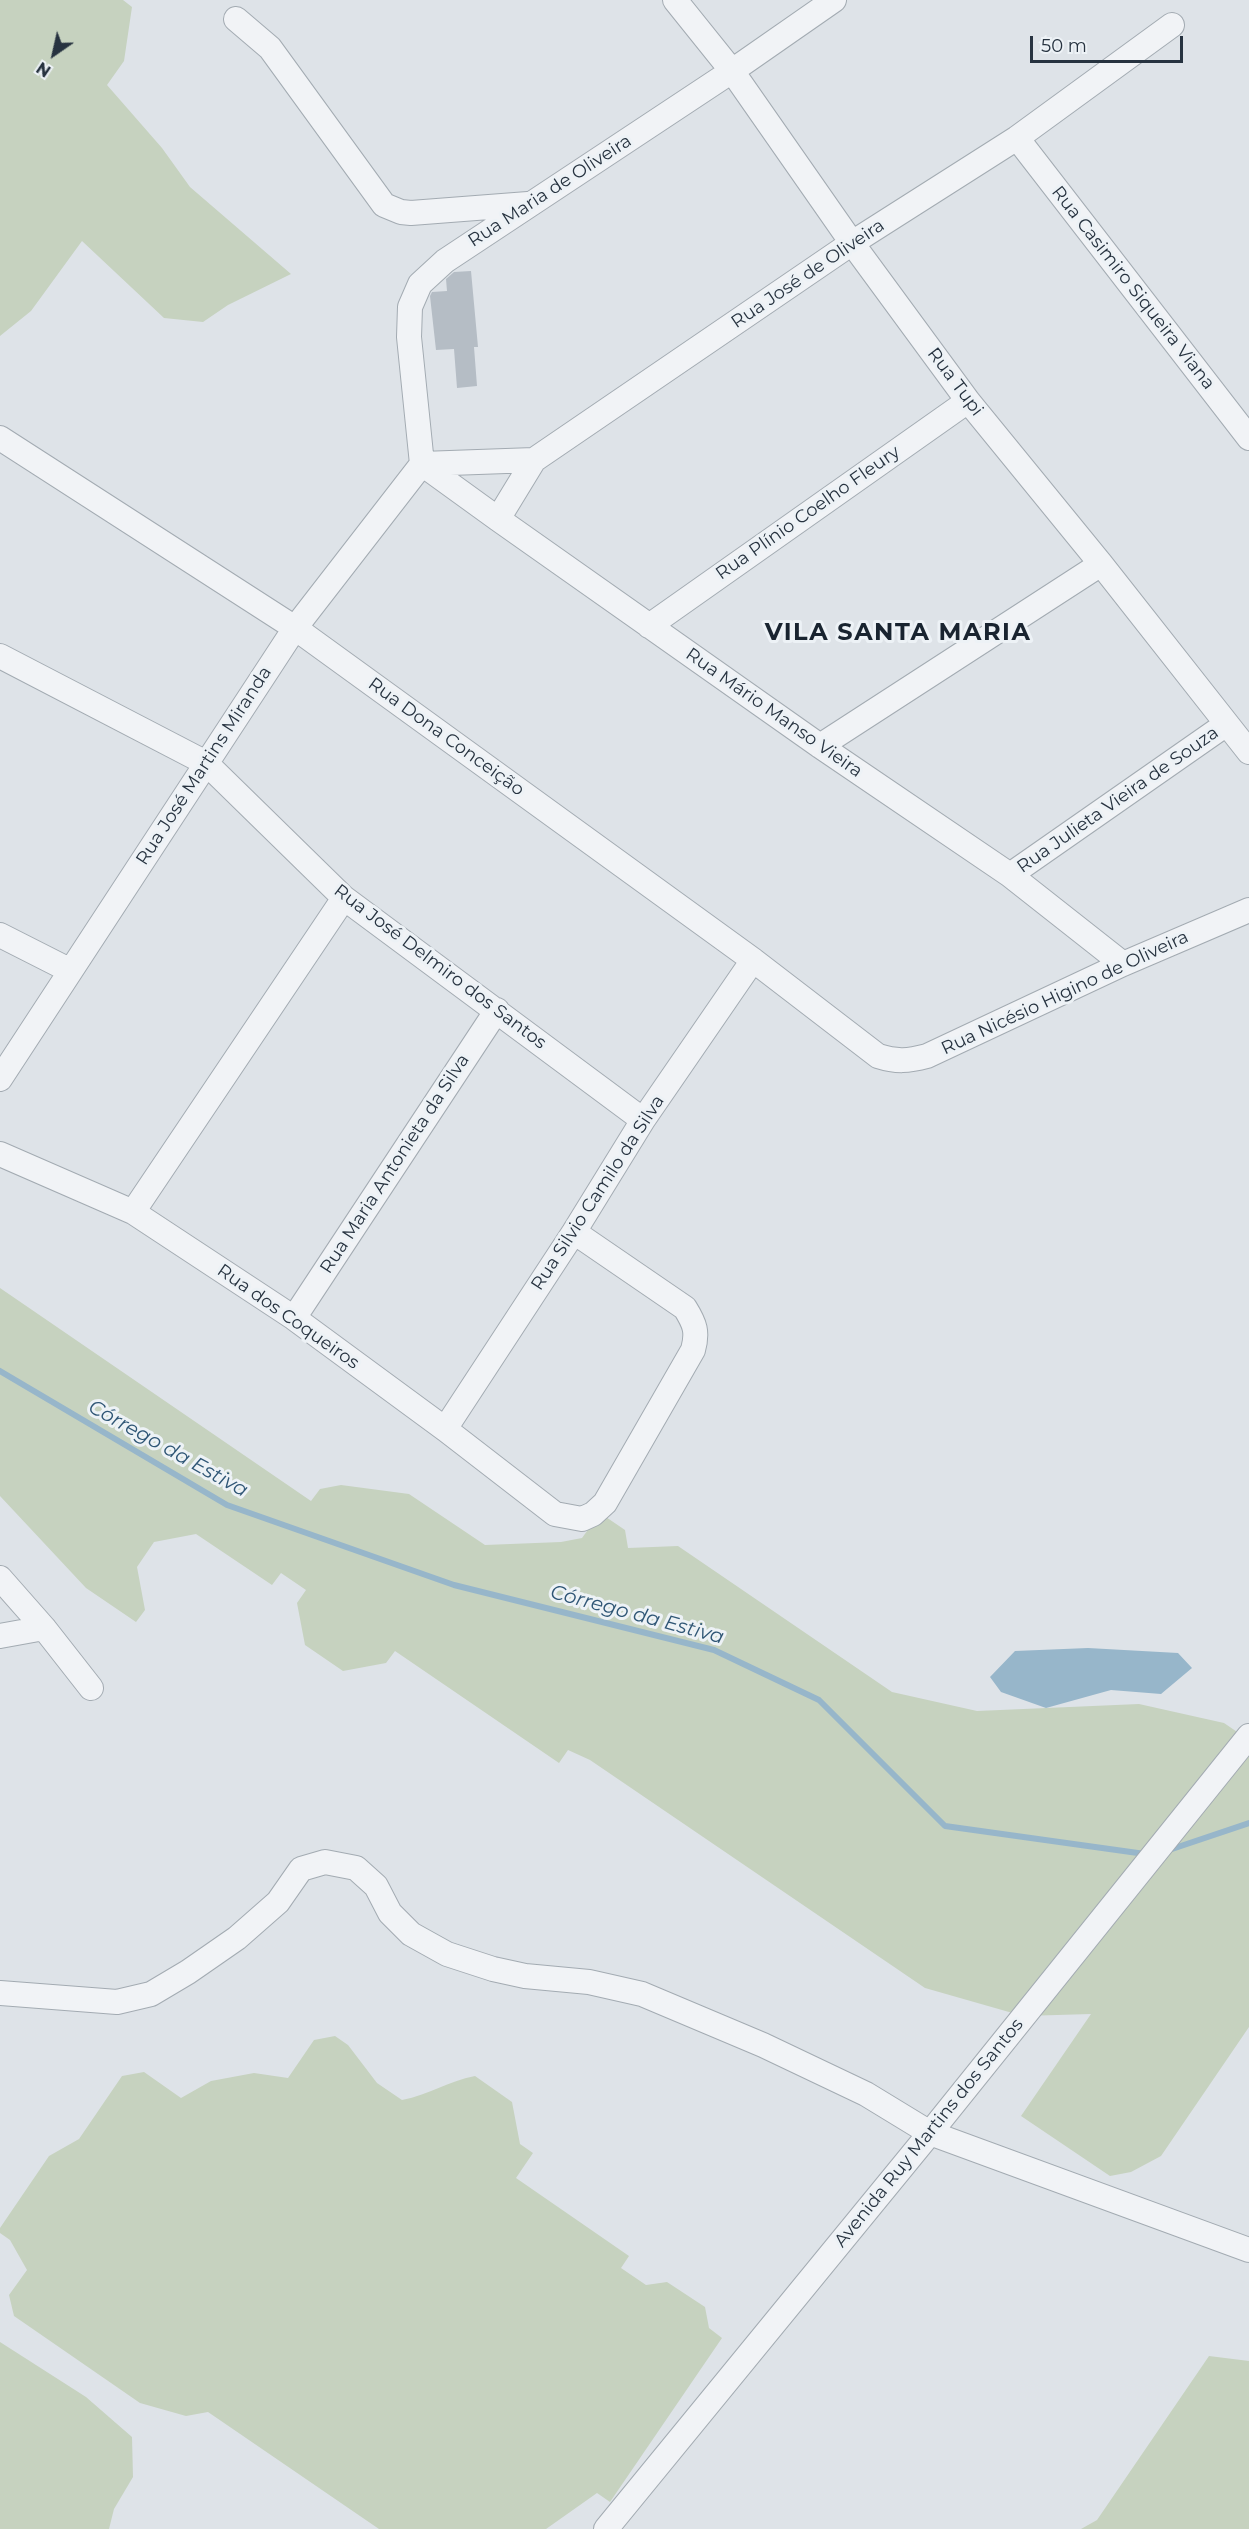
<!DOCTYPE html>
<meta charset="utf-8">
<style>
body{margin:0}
#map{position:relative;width:1249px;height:2529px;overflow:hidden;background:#dee3e8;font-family:Montserrat,sans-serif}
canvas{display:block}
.north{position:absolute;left:24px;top:24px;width:60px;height:60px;-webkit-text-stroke:4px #edf2f6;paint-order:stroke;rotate:214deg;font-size:16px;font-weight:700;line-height:24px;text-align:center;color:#273340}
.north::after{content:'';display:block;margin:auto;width:21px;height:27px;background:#273340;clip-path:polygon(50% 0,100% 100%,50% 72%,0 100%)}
.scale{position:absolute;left:1030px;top:36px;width:153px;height:27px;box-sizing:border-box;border:3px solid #273340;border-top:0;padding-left:8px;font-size:18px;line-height:21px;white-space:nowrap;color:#273340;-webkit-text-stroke:4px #edf2f6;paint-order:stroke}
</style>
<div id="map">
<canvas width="1249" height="2529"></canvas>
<div class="north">N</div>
<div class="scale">50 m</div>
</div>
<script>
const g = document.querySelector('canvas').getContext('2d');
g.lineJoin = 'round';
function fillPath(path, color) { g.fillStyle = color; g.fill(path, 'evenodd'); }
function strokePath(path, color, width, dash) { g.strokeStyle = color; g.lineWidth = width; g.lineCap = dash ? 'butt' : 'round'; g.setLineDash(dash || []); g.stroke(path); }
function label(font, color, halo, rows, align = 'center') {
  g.font = font + ' Montserrat,sans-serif'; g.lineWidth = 6; g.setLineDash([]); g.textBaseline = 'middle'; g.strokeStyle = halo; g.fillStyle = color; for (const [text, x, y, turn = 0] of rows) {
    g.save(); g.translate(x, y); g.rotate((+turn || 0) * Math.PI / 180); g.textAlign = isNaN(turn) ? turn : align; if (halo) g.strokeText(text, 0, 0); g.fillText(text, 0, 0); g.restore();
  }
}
const green = new Path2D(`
 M 0,0 L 123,0 L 132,7 L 124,61 L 107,85 L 162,148 L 190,187 L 291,274 L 228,305 L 203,322 L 164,318 L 82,241 L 31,311 L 0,336 Z
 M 0,1288 L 311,1501 L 320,1489 L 341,1485 L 409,1494 L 485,1545 L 561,1542 L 582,1538 L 600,1513 L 625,1530 L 628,1548 L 678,1546 L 892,1692 L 977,1711 L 1139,1704 L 1224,1723 L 1249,1740 L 1249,2027 L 1161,2156 L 1131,2172 L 1110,2176 L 1021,2116 L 1091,2014 L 1023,2016 L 925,1988 L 590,1760 L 568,1750 L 559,1763 L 395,1651 L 386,1663 L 343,1671 L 305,1645 L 297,1603 L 306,1590 L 281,1573 L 272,1585 L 196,1534 L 154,1542 L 137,1567 L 145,1610 L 136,1622 L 86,1588 L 0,1496 Z
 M 335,2036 L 348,2045 L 377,2083 L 402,2100 C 429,2095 448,2081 475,2076 L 512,2102 L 520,2144 L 533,2153 L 516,2178 L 629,2256 L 621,2268 L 646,2285 L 667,2282 L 705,2307 L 709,2328 L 722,2338 L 610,2502 L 597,2493 L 546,2529 L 379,2529 L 208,2412 L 186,2416 L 140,2403 L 14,2316 L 9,2295 L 27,2270 L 10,2240 L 0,2233 L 0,2228 L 49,2156 L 79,2139 L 122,2076 L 144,2072 L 181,2098 L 211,2081 L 254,2073 L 288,2078 L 314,2040 Z
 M 0,2342 L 86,2397 L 132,2437 L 133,2477 L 114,2509 L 109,2529 L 0,2529 Z
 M 1209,2356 L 1249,2361 L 1249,2529 L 1081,2529 L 1097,2520 Z`);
const water = new Path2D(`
 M 1088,1648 L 1178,1653 L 1192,1668 L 1161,1694 L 1111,1690 L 1046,1708 L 1001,1692 L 990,1677 L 1015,1651 Z`);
const stream = new Path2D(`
 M 0,1371 L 227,1505 L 454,1585 L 714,1650 L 819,1700 L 945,1826 L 1145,1854
 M 1166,1851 L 1249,1823`);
const building = new Path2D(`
 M 471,271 L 478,347 L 474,347 L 477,386 L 457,388 L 454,349 L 436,350 L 430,296 L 432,292 L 447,291 L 446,279 L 454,272 Z`);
const minor = new Path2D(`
 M 675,0 L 732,71 L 852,243 L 968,401 L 1101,564 L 1249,752
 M 236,19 L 270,48 L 384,205 L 401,212 L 411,213 L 528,204
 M 1017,138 L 1249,438
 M 0,438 L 295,628 L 753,960 L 878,1056 C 897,1062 908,1061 927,1056 L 1123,964 L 1249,910
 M 422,464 L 534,460 L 852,243 L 1017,138 L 1172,25
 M 422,464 L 498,519 L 820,746 L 1010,875 L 1123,964
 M 422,464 L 409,337 L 410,307 L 420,284 L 445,261 L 732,71 L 834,0
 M 498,519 L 534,460
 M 649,626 L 968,401
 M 0,656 L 206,763 L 344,898 L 643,1120
 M 820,746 L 1101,564
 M 1010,875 L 1225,725
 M 0,935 L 69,970
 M 0,1079 L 295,628 L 422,464
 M 0,1154 L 133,1212 L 294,1318 L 445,1429 L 555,1514 L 582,1519 L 593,1514 L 605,1503 L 693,1350 C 698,1332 695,1324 685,1308 L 574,1232
 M 133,1212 L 344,898
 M 294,1318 L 497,1010
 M 445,1429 L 574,1232 L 643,1120 L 753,960
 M 0,1578 L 44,1628 L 91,1688
 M 0,1636 L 44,1628
 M 0,1993 L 117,2002 L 151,1994 L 188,1972 L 237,1938 L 278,1902 L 301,1869 L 325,1862 L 356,1868 L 376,1886 L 390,1913 L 411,1934 L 447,1954 L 493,1969 L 525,1976 L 589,1982 L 642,1994 L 763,2045 L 866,2094 L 930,2133 L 1249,2250
 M 606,2529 L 930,2133 L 1249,1736`);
const streetNames = [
 ["Rua Maria de Oliveira",550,191,-33],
 ["Rua José de Oliveira",808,274,-34],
 ["Rua Casimiro Siqueira Viana",1133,288,52],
 ["Rua Tupi",955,382,53],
 ["Rua Plínio Coelho Fleury",808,513,-35],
 ["Rua Mário Manso Vieira",774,713,35],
 ["Rua Dona Conceição",446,737,36],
 ["Rua José Martins Miranda",204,766,-57],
 ["Rua Julieta Vieira de Souza",1118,800,-35],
 ["Rua José Delmiro dos Santos",440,967,37],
 ["Rua Nicésio Higino de Oliveira",1065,993,-25],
 ["Rua Maria Antonieta da Silva",395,1164,-57],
 ["Rua Silvio Camilo da Silva",598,1193,-57],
 ["Rua dos Coqueiros",288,1317,35],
 ["Avenida Ruy Martins dos Santos",929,2133,-51]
];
const waterNames = [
 ["Córrego da Estiva",168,1449,29],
 ["Córrego da Estiva",637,1615,15]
];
const districtNames = [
 ["VILA SANTA MARIA",898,633]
];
fillPath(green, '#c6d2bf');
fillPath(water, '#97b6ca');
strokePath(stream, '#97b6ca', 6);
fillPath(building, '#b5bdc5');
strokePath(minor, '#a3abb2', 26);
strokePath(minor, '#f1f3f6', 24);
label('18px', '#273340', '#edf2f6', streetNames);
label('italic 20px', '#2f5675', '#edf2f6', waterNames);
g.letterSpacing = '1.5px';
label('bold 24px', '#192430', '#edf2f6', districtNames);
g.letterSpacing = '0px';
</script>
